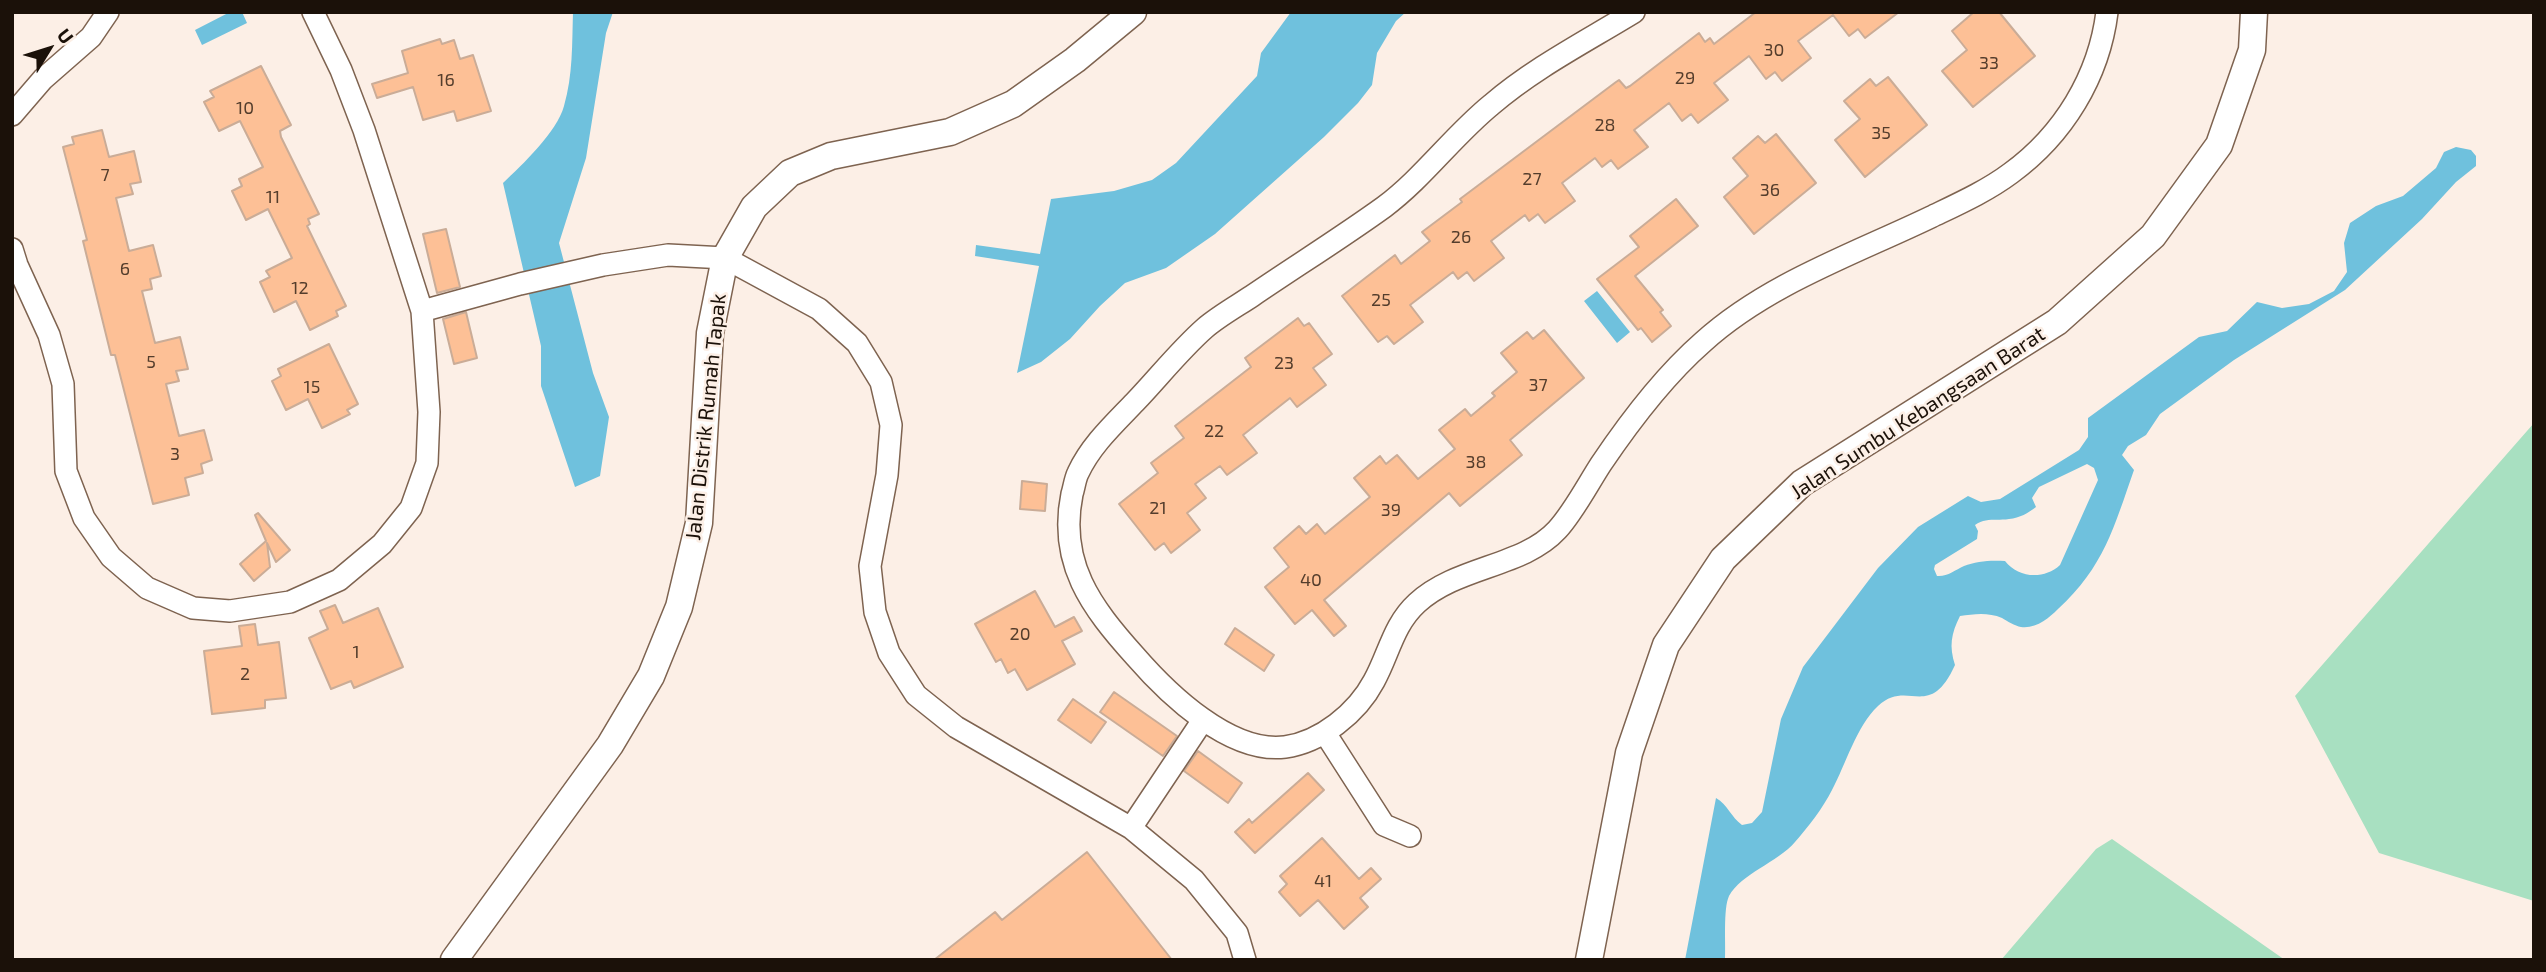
<!DOCTYPE html>
<style>
body{margin:0}
#map{position:relative;width:2546px;height:972px;overflow:hidden;background:#fcefe6;font-family:"Exo 2",sans-serif}
canvas{display:block}
.frame{position:absolute;inset:0;border:14px solid #1b1109;pointer-events:none}
.north{position:absolute;left:14px;top:14px;width:70px;height:70px;-webkit-text-stroke:5px #fcefe6;paint-order:stroke;rotate:52deg;font-size:19px;font-weight:700;line-height:28px;text-align:center;color:#1b1109}
.north::after{content:'';display:block;margin:auto;width:24px;height:32px;background:#1b1109;clip-path:polygon(50% 0,100% 100%,50% 72%,0 100%)}
</style>
<div id="map">
<canvas width="2546" height="972"></canvas>
<div class="frame"></div>
<div class="north">U</div>
</div>
<script>
const g = document.querySelector('canvas').getContext('2d');
g.lineJoin = 'round';
function fillPath(path, color) { g.fillStyle = color; g.fill(path, 'evenodd'); }
function strokePath(path, color, width, dash) { g.strokeStyle = color; g.lineWidth = width; g.lineCap = dash ? 'butt' : 'round'; g.setLineDash(dash || []); g.stroke(path); }
function label(font, color, halo, rows, align = 'center') {
  g.font = font + ' "Exo 2",sans-serif'; g.lineWidth = 5; g.setLineDash([]); g.textBaseline = 'middle'; g.strokeStyle = halo; g.fillStyle = color; for (const [text, x, y, turn = 0] of rows) {
    g.save(); g.translate(x, y); g.rotate((+turn || 0) * Math.PI / 180); g.textAlign = isNaN(turn) ? turn : align; if (halo) g.strokeText(text, 0, 0); g.fillText(text, 0, 0); g.restore();
  }
}
const green = new Path2D(`
 M 2534,423 L 2534,901 L 2379,853 L 2295,696 Z
 M 2112,839 L 2285,960 L 2001,960 L 2096,849 Z`);
const water = new Path2D(`
 M 230,12 L 242,12 L 247,23 L 202,45 L 195,30 Z
 M 573,12 L 613,12 L 606,33 L 586,158 L 559,243 L 593,373 L 609,417 L 600,476 L 575,487 L 541,386 L 541,346 L 503,183 C 522,165 557,132 564,106 C 573,75 572,44 573,12 Z
 M 1291,12 L 1406,12 L 1396,21 L 1377,53 L 1372,85 L 1358,103 L 1324,137 L 1215,234 L 1166,268 L 1125,283 L 1100,306 L 1070,339 L 1041,362 L 1017,373 L 1039,266 L 975,256 L 976,245 L 1040,254 L 1051,199 L 1114,191 L 1152,180 L 1176,163 L 1257,76 L 1261,53 Z
 M 2456,147 L 2471,150 L 2476,156 L 2476,166 L 2456,182 L 2422,219 L 2345,290 L 2234,360 L 2160,414 L 2146,435 L 2128,446 L 2122,455 L 2134,470 C 2114,527 2104,567 2058,609 C 2049,618 2036,629 2021,627 C 2015,626 2007,621 2002,618 C 1988,612 1974,614 1960,616 C 1951,634 1949,646 1955,665 C 1929,722 1908,678 1878,706 C 1856,727 1846,764 1832,790 C 1823,808 1808,827 1795,842 C 1778,862 1741,874 1729,896 C 1723,909 1726,944 1725,960 L 1685,960 L 1716,798 C 1728,805 1731,817 1742,825 L 1752,823 L 1762,812 L 1781,719 L 1803,667 L 1878,568 L 1918,527 L 1968,496 L 1981,502 L 2000,499 L 2079,450 L 2088,437 L 2088,418 L 2199,337 L 2227,331 L 2257,302 L 2282,308 L 2309,304 L 2334,291 L 2347,272 L 2344,243 L 2350,223 L 2376,206 L 2403,196 L 2436,168 L 2444,152 ZM 2087,464 L 2094,468 L 2098,480 L 2060,565 C 2044,580 2018,578 2005,561 C 1991,560 1976,561 1964,566 C 1955,570 1947,577 1937,576 L 1934,569 L 1935,565 L 1977,539 L 1978,531 L 1975,525 C 1986,517 1996,521 2009,519 C 2020,518 2028,513 2036,507 L 2032,498 L 2039,487 Z
 M 1597,291 L 1630,332 L 1617,343 L 1584,301 Z`);
const building = new Path2D(`
 M 1756,12 L 1899,12 L 1865,38 L 1858,29 L 1849,36 L 1833,15 L 1798,41 L 1811,58 L 1782,81 L 1775,72 L 1766,79 L 1749,56 L 1714,83 L 1728,100 L 1698,123 L 1691,114 L 1682,121 L 1669,103 L 1634,130 L 1648,147 L 1618,169 L 1611,160 L 1602,167 L 1595,158 L 1562,183 L 1575,201 L 1545,223 L 1538,214 L 1529,221 L 1525,215 L 1491,241 L 1504,258 L 1474,281 L 1467,272 L 1458,279 L 1453,272 L 1410,305 L 1423,322 L 1394,344 L 1387,336 L 1378,342 L 1342,296 L 1395,255 L 1401,264 L 1430,241 L 1422,232 L 1462,202 L 1460,199 L 1616,82 L 1619,80 L 1626,88 L 1630,86 L 1699,33 L 1705,42 L 1710,38 L 1714,44 Z
 M 1974,12 L 1999,12 L 2035,56 L 1973,107 L 1942,71 L 1967,50 L 1952,31 Z
 M 440,39 L 442,44 L 454,40 L 460,59 L 473,55 L 491,111 L 457,121 L 454,111 L 423,120 L 413,87 L 377,98 L 372,84 L 408,73 L 402,51 Z
 M 261,66 L 291,125 L 280,131 L 281,137 L 319,214 L 308,219 L 310,224 L 307,226 L 346,306 L 336,311 L 338,316 L 310,330 L 296,301 L 274,312 L 260,282 L 270,277 L 266,271 L 292,258 L 268,209 L 246,220 L 232,191 L 242,186 L 239,179 L 263,167 L 240,121 L 219,131 L 204,102 L 214,97 L 210,91 Z
 M 1888,77 L 1927,125 L 1865,177 L 1835,140 L 1860,119 L 1844,101 L 1870,79 L 1876,86 Z
 M 102,130 L 109,157 L 134,151 L 141,182 L 130,184 L 133,194 L 116,198 L 129,251 L 153,245 L 161,276 L 150,279 L 152,289 L 142,291 L 155,343 L 180,337 L 188,369 L 176,371 L 179,381 L 166,384 L 179,436 L 204,430 L 212,460 L 201,464 L 203,473 L 185,478 L 189,495 L 153,504 L 115,355 L 111,355 L 83,241 L 87,240 L 63,147 L 74,144 L 72,137 Z
 M 1776,134 L 1816,183 L 1754,234 L 1724,197 L 1748,176 L 1733,158 L 1758,136 L 1765,143 Z
 M 1676,199 L 1698,226 L 1635,276 L 1663,310 L 1660,312 L 1671,326 L 1652,342 L 1641,328 L 1638,330 L 1597,279 L 1639,247 L 1630,236 Z
 M 446,229 L 460,287 L 437,293 L 423,234 Z
 M 466,312 L 477,358 L 454,364 L 443,319 Z
 M 1298,318 L 1304,326 L 1309,323 L 1332,354 L 1313,368 L 1326,385 L 1297,407 L 1290,398 L 1243,435 L 1257,453 L 1227,475 L 1220,466 L 1195,484 L 1206,498 L 1187,513 L 1200,530 L 1171,553 L 1164,543 L 1155,550 L 1119,504 L 1158,473 L 1151,463 L 1184,438 L 1175,426 L 1251,367 L 1245,358 Z
 M 1544,330 L 1584,378 L 1510,440 L 1522,455 L 1460,506 L 1449,493 L 1324,600 L 1346,626 L 1334,636 L 1312,610 L 1295,624 L 1265,587 L 1289,567 L 1274,548 L 1299,526 L 1306,534 L 1317,524 L 1325,534 L 1370,497 L 1354,478 L 1380,456 L 1386,464 L 1397,455 L 1418,479 L 1455,449 L 1439,430 L 1465,409 L 1471,416 L 1495,396 L 1492,393 L 1517,372 L 1501,353 L 1527,332 L 1533,339 Z
 M 329,344 L 358,404 L 347,410 L 350,414 L 322,428 L 308,399 L 286,410 L 272,381 L 281,376 L 278,369 Z
 M 1022,481 L 1047,484 L 1045,511 L 1020,509 Z
 M 258,513 L 290,550 L 276,562 L 267,543 L 270,567 L 254,581 L 240,564 L 266,541 L 255,515 Z
 M 1035,591 L 1055,627 L 1074,617 L 1082,631 L 1062,641 L 1075,664 L 1027,690 L 1015,669 L 1008,673 L 1001,659 L 996,662 L 975,624 Z
 M 335,605 L 343,623 L 378,608 L 403,667 L 354,688 L 351,681 L 331,689 L 309,638 L 328,629 L 320,611 Z
 M 255,624 L 258,645 L 279,642 L 286,698 L 265,700 L 265,708 L 212,714 L 204,651 L 242,646 L 239,626 Z
 M 1235,628 L 1274,655 L 1264,671 L 1225,644 Z
 M 1114,692 L 1177,736 L 1163,756 L 1100,712 Z
 M 1073,699 L 1106,722 L 1091,743 L 1058,720 Z
 M 1198,751 L 1242,783 L 1228,803 L 1184,771 Z
 M 1308,773 L 1324,790 L 1255,853 L 1235,832 L 1249,819 L 1252,823 Z
 M 1322,838 L 1359,879 L 1371,868 L 1381,879 L 1360,898 L 1368,907 L 1344,929 L 1318,900 L 1300,916 L 1279,892 L 1287,884 L 1280,876 Z
 M 1087,852 L 1172,960 L 934,960 L 995,912 L 1002,920 Z`);
const minor = new Path2D(`
 M 1634,12 C 1585,42 1534,68 1491,105 C 1453,136 1423,178 1384,207 C 1341,238 1296,266 1252,296 C 1237,306 1219,316 1205,328 C 1180,350 1158,378 1135,402 C 1114,424 1091,445 1078,473 C 1075,479 1074,488 1072,494 C 1058,563 1091,607 1135,656 C 1168,694 1230,754 1285,747 C 1321,742 1357,713 1374,681 C 1389,654 1393,625 1417,603 C 1457,566 1523,567 1557,530 C 1573,513 1588,484 1601,464 C 1630,421 1663,377 1703,342 C 1767,284 1854,254 1931,217 C 1958,204 1987,191 2011,173 C 2063,135 2099,77 2107,12
 M 12,115 L 43,79 L 91,37 L 108,12
 M 12,249 L 17,265 L 49,335 L 63,384 L 66,471 L 84,518 L 111,557 L 147,588 L 193,608 L 230,611 L 290,602 L 339,580 L 382,544 L 411,508 L 427,463 L 429,412 L 422,311 L 364,130 L 341,70 L 313,12
 M 422,311 L 520,284 L 603,265 L 668,255 L 725,258 L 819,309 L 857,343 L 881,382 L 891,425 L 887,475 L 870,566 L 875,612 L 889,653 L 916,695 L 956,727 L 1131,828 L 1194,880 L 1237,933 L 1245,960
 M 1325,733 L 1384,825 L 1410,836
 M 1131,828 L 1203,720`);
const tertiary = new Path2D(`
 M 454,960 L 610,745 L 651,676 L 679,607 L 699,523 L 710,333 L 725,258 L 754,207 L 790,173 L 831,156 L 950,132 L 1013,104 L 1075,60 L 1133,12
 M 1589,960 L 1629,753 L 1666,645 L 1723,559 L 1802,483 L 2057,322 L 2153,236 L 2219,145 L 2252,50 L 2254,12`);
const numberNames = [
 ["30",1774,50],
 ["33",1989,63],
 ["29",1685,78],
 ["16",446,80],
 ["10",245,108],
 ["28",1605,125],
 ["35",1881,133],
 ["7",105,175],
 ["27",1532,179],
 ["36",1770,190],
 ["11",273,197],
 ["26",1461,237],
 ["6",125,269],
 ["12",300,288],
 ["25",1381,300],
 ["5",151,362],
 ["23",1284,363],
 ["37",1538,385],
 ["15",312,387],
 ["22",1214,431],
 ["3",175,454],
 ["38",1476,462],
 ["21",1158,508],
 ["39",1391,510],
 ["40",1311,580],
 ["20",1020,634],
 ["1",356,652],
 ["2",245,674],
 ["41",1323,881]
];
const streetNames = [
 ["Jalan Sumbu Kebangsaan Barat",1918,413,-33],
 ["Jalan Distrik Rumah Tapak",706,417,-84]
];
fillPath(green, '#a8e0c1');
fillPath(water, '#6fc1dd');
fillPath(building, '#fdc096');
strokePath(building, '#caac97', 2);
strokePath(minor, '#7e6350', 24);
strokePath(tertiary, '#7e6350', 29);
strokePath(minor, '#fff', 21);
strokePath(tertiary, '#fff', 26);
label('18px', '#543d2c', null, numberNames);
label('21px', '#1b1109', '#fcefe6', streetNames);
</script>
